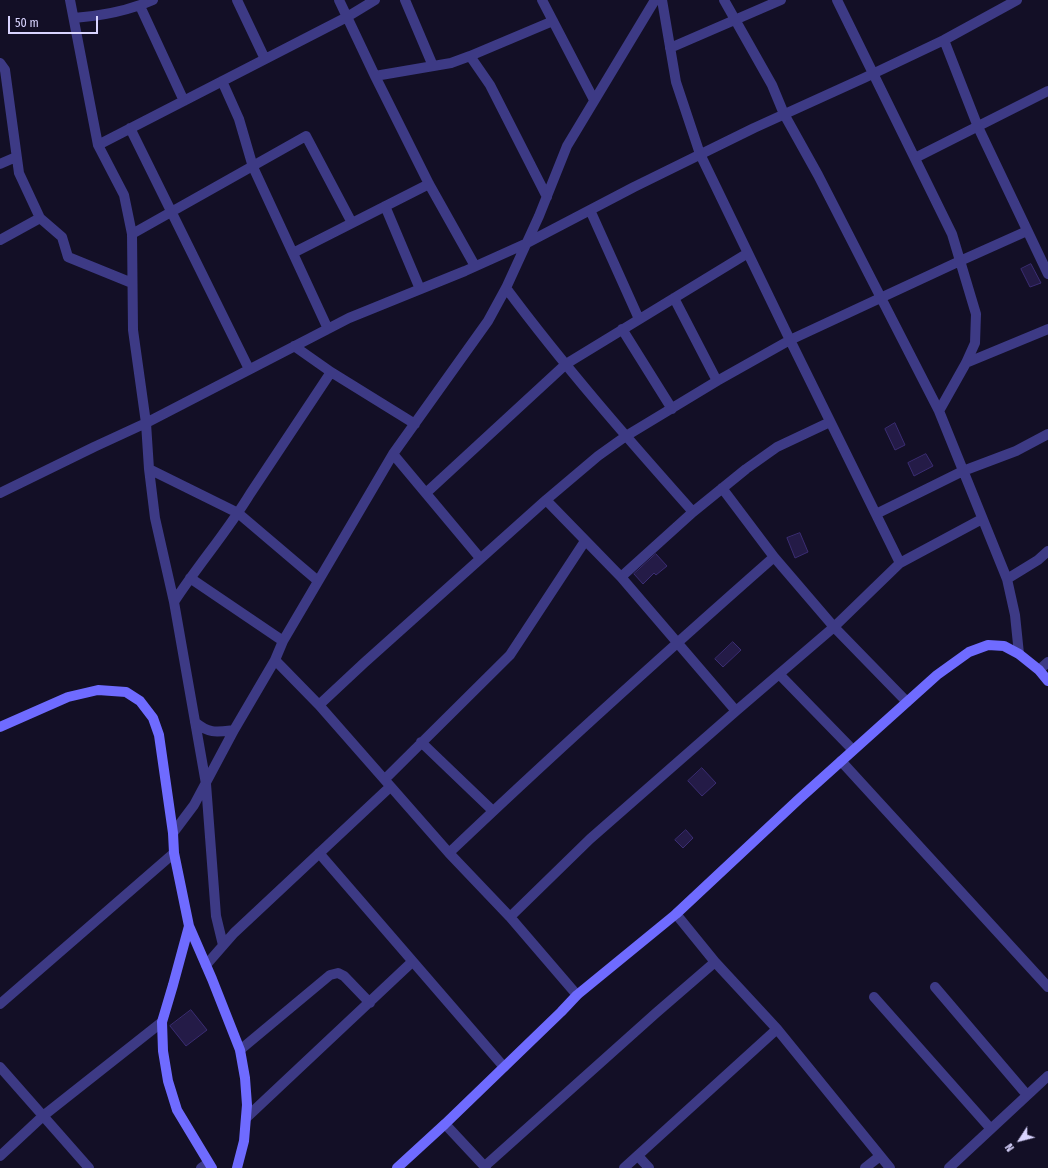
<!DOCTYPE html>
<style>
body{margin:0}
#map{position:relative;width:1048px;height:1168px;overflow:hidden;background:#130f26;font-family:"Fira Sans Condensed",sans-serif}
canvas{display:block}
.north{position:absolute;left:1000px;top:1120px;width:40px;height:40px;-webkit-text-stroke:3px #130f26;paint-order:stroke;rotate:234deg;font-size:11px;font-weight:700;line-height:16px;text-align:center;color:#d9d4ff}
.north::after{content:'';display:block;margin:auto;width:14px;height:18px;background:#d9d4ff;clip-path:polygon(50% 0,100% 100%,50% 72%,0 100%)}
.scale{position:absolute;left:8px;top:16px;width:90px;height:18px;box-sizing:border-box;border:2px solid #d9d4ff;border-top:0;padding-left:5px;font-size:12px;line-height:14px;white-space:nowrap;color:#d9d4ff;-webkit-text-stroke:3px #130f26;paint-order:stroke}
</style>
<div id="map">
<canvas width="1048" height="1168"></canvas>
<div class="north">N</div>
<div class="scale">50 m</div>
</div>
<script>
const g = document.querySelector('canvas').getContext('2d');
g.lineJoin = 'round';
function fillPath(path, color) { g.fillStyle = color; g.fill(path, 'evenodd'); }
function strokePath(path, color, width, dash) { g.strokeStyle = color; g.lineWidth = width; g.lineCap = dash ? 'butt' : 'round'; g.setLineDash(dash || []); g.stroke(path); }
const building = new Path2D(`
 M 1031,264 L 1041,283 L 1030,287 L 1021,269 Z
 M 895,423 L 905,445 L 895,450 L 885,429 Z
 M 926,454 L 933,466 L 914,476 L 908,463 Z
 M 800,533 L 808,552 L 795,558 L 787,538 Z
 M 656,554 L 667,566 L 656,575 L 654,573 L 643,584 L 634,574 Z
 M 733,642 L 741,650 L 723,667 L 715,659 Z
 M 702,768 L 716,783 L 702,796 L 688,781 Z
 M 686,830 L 693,838 L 683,848 L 675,840 Z
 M 191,1010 L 207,1030 L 186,1046 L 170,1026 Z`);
const street = new Path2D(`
 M 70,0 L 98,145 L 124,195 L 132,234 L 133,330 L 146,423 L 149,469 L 155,518 L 174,602
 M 237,0 L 265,59
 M 339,0 L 375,76 L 429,184 L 475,266
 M 405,0 L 433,66
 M 542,0 L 594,100
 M 662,0 L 676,82 L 700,154 L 790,340 L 900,563
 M 724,0 L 772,85 L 784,114 L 818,175 L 939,411 L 1007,579 L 1015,615 L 1019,654
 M 837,0 L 952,234 L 976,314 L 975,343 L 966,363 L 939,411
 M 140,6 L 184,101
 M 74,18 C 101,16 128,11 153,0
 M 944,40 L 978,127 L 1048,274
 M 670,48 L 781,0
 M 470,56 L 490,85 L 547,197
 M 0,63 L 5,70 L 19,173 L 40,218 L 62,237 L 68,257 L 132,283
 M 375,76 L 451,63 L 470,56 L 553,21
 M 222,81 L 239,119 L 253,167 L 328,329
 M 130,128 L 249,369
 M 98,145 L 347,17 L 375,0
 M 915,158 L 1048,91
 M 0,164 L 16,157
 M 385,206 L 420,289
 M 590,210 L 639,319
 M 132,234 L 306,136 L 352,223
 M 0,240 L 40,218
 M 293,253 L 429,184
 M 506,288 C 564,366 628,439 693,512
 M 674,298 L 717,381
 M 622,329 L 672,409
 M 294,346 L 331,372 L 415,424
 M 966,363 L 1048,329
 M 393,454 L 480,558
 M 149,469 L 238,513 L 318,581
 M 722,488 L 774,557 L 834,627 L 907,702
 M 0,493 L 94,447 L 146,423 L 349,318 L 465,271 L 525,244 L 634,187 L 754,128 L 864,78 L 944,40 L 1017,0
 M 426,493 L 566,364 L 748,253
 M 546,500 L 621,577 L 736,711
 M 876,514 L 963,471 L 1016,451 L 1048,434
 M 621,577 L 693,512 L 746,469 L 777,447 L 830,422
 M 190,578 L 283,641
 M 1007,579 L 1038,560 L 1048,551
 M 275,660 L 319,705 L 449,853 L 510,917 L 577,995
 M 1039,670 L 1048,662
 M 779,674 L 853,750
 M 319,705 L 364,663 L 546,500 L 598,456 L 626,436 L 717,381 L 790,340 L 960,261 L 1027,231
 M 195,722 C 209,734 217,732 234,730
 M 421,742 L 493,811
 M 841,761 L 1048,987
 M 385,779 L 510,655 L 585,541
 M 173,833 L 194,805 L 234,730 L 275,660 L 283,641 L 393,454 L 488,321 L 506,288 L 539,216 L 567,146 L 655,0
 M 319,853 L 504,1067
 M 449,853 C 555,752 664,654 774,557
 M 676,914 L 715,962 L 777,1029 L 890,1168
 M 510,917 L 590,839 L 736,711 L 834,627 L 900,563 L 982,519
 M 223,945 L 216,916 L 206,784 L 174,602 C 198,565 227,532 250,494 L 331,372
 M 206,965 L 234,933 L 390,787
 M 935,987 L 1027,1095
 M 874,997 L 991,1129
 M 0,1004 L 174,853
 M 240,1050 L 330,975 L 338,973 L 344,976 L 370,1003
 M 0,1067 L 89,1168
 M 246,1118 L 412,962
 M 445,1124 L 486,1168
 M 0,1156 L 43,1116 L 162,1022
 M 638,1156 L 649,1168
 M 485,1166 L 656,1013 L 715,962
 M 201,1168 L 208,1163
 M 624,1168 L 777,1029
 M 865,1168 L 880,1156
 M 949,1168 L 1048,1076`);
const secondary = new Path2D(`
 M 0,727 L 68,697 L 98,690 L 126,692 L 140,701 L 153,718 L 159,735 L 173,833 L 174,853 L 189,926 L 212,979 L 240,1050 L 245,1078 L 247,1105 L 244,1141 L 237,1168
 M 189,926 L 173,985 L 162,1022 L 163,1051 L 168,1081 L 177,1110 L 212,1168
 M 397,1168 L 445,1124 L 561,1012 L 577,995 L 676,914 L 799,799 L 937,675 L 969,652 L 988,645 L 1004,646 L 1019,654 L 1039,670 L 1048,681`);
fillPath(building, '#241b47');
strokePath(building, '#3b2d73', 1);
strokePath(street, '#3d3a85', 10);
strokePath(secondary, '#6f6bff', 10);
</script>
